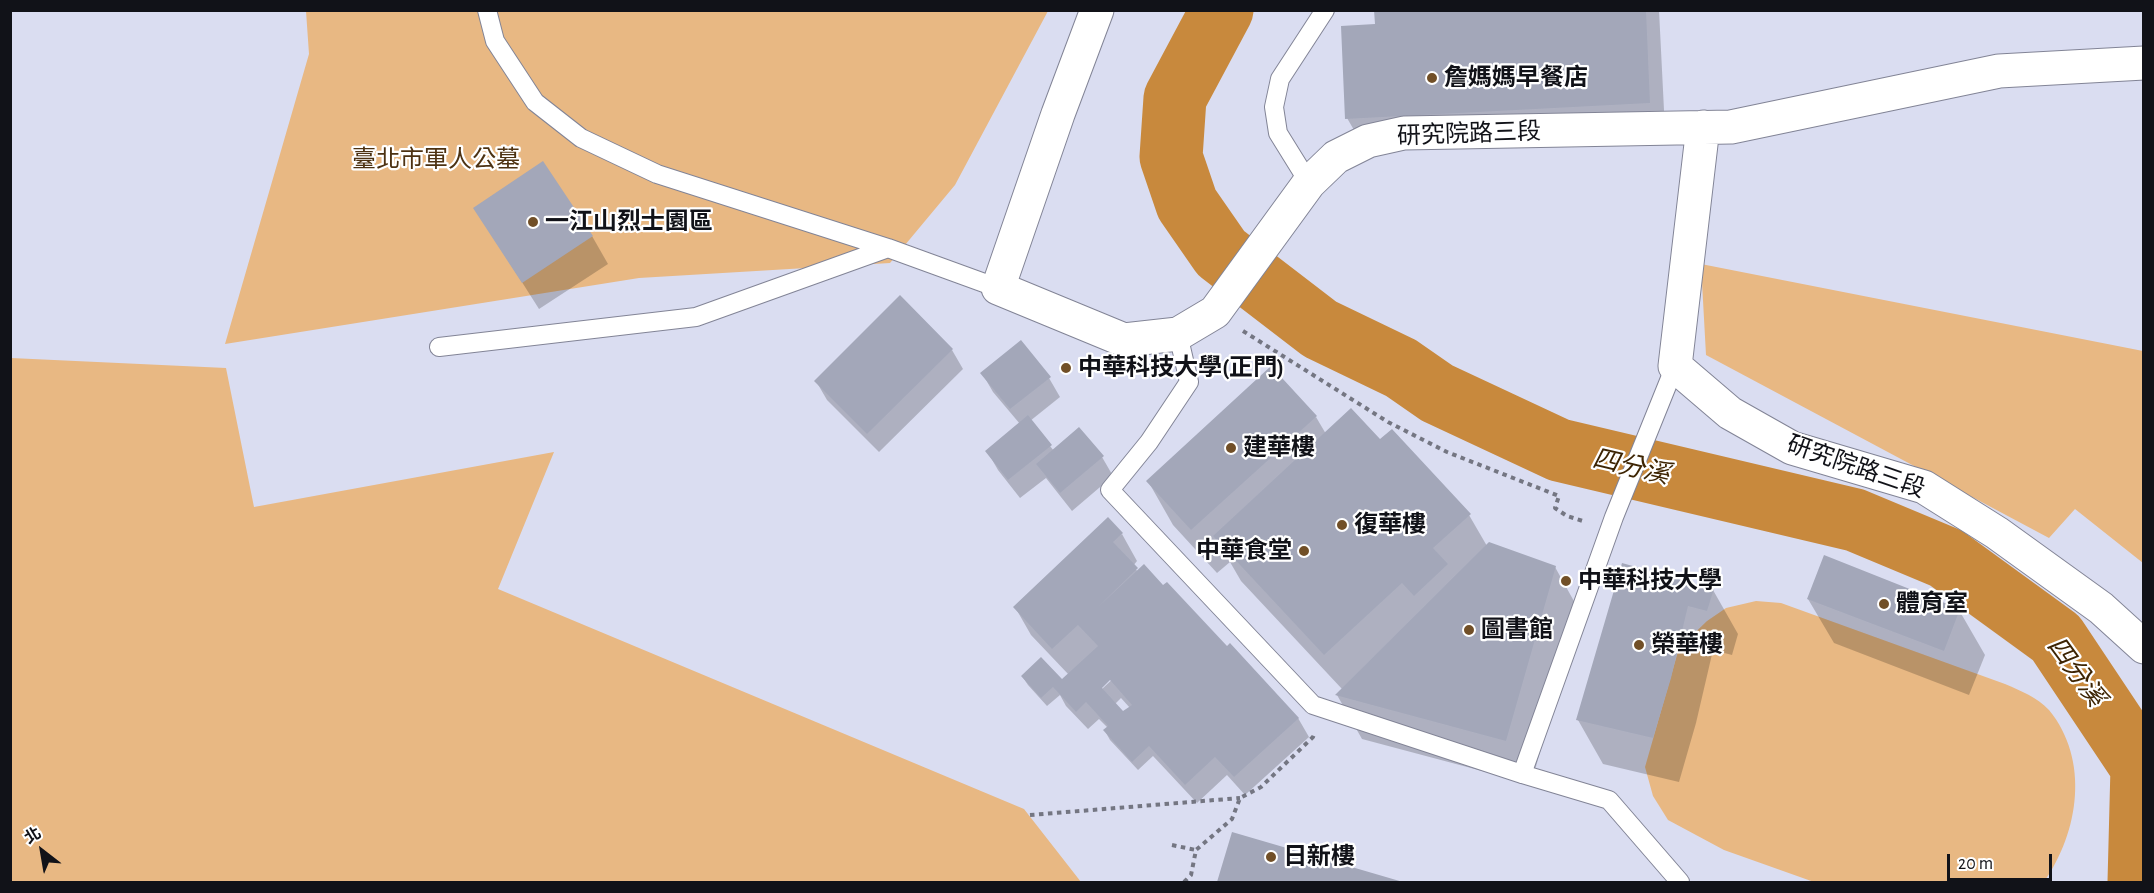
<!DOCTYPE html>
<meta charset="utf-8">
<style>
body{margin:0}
#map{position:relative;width:2154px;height:893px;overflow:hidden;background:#daddf1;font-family:"Alegreya Sans","Noto Sans TC",sans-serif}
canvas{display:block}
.frame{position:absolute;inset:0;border:12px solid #111218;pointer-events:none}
.north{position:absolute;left:12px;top:821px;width:60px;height:60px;-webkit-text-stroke:4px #fff;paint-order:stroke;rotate:329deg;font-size:16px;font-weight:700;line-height:24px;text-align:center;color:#111218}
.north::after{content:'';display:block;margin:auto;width:21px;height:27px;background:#111218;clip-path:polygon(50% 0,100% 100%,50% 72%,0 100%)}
.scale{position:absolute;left:1947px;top:854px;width:105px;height:27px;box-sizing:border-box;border:3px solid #111218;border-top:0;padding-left:8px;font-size:18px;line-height:21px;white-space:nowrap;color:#111218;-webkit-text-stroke:4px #fff;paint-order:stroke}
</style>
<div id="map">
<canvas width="2154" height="893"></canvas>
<div class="frame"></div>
<div class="north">北</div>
<div class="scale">20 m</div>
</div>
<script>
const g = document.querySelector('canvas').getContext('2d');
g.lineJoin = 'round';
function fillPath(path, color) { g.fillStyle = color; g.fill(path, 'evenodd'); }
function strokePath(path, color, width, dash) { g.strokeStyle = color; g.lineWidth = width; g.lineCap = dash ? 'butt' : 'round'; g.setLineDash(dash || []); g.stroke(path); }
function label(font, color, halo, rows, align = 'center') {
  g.font = font + ' "Alegreya Sans","Noto Sans TC",sans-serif'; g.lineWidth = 4.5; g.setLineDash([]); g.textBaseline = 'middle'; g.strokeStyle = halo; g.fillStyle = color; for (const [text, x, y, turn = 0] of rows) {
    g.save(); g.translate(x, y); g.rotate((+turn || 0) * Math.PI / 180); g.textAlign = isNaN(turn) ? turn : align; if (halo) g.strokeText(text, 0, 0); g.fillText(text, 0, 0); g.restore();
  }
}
const green = new Path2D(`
 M 306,11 L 1048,11 L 955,185 L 890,263 L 639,278 L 225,344 L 309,54 Z
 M 1701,264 L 2143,351 L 2143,563 L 2075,509 L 2049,538 L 1706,355 Z
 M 11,358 L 226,368 L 254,507 L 554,452 L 498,589 L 1024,809 L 1081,882 L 11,882 Z
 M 1756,601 L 1781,603 L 2005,684 C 2021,691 2037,697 2049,710 C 2090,760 2079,832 2044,882 L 1814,882 L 1724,850 L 1668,820 L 1653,796 L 1645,767 L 1679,648 L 1707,621 L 1726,608 Z`);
const shadow = new Path2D(`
 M 1376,10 L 1659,10 L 1665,130 L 1358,137 L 1347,118 L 1376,26 Z
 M 475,208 L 592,236 L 608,264 L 539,309 Z
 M 952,350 L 963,369 L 879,452 L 827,400 L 816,381 Z
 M 982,373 L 1049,378 L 1060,397 L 1030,421 L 1054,451 L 1102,457 L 1113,476 L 1072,511 L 1046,478 L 1020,498 L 998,470 L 987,451 L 1020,424 L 993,392 Z
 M 1316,417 L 1326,434 L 1380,441 L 1469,515 L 1487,546 L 1555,567 L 1580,612 L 1531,784 L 1362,739 L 1337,695 L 1342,689 L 1241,581 L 1230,562 L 1217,573 L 1173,525 L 1148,481 Z
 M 1122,534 L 1137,561 L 1133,566 L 1138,572 L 1227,648 L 1298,718 L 1309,737 L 1245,795 L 1227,775 L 1197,803 L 1153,756 L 1138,770 L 1110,740 L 1105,731 L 1108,728 L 1099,719 L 1088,729 L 1066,706 L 1060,695 L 1047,706 L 1028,685 L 1022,676 L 1062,681 L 1069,675 L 1031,635 L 1015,607 ZM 1114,674 L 1116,676 L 1089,701 ZM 1121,698 L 1130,708 L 1122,712 L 1115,704 Z
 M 1623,565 L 1713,590 L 1738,634 L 1732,655 L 1713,650 L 1696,723 L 1679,782 L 1603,764 L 1578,720 Z
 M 1808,599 L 1959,610 L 1985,655 L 1969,695 L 1834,643 Z
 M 1233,834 L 1400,882 L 1218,882 Z`);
const river = new Path2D(`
 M 1222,10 L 1175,98 L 1171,157 L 1187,204 L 1221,253 L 1320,329 L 1401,368 L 1437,393 L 1559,450 L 1855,520 L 1946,558 L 2056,638 L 2142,767 L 2139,882`);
const building = new Path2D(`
 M 1374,10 L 1646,10 L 1650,103 L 1345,119 L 1341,26 L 1375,24 Z
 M 543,161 L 593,236 L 522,283 L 473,208 Z
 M 900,295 L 953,349 L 867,434 L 814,381 Z
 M 1021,340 L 1051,377 L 1010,409 L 980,373 Z
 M 1271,366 L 1317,416 L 1191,530 L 1146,481 Z
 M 1351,408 L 1380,439 L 1392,429 L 1471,514 L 1433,548 L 1448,564 L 1414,596 L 1402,583 L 1324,655 L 1213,536 Z
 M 1028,415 L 1052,445 L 1008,480 L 985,451 Z
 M 1079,427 L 1104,456 L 1060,493 L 1036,464 Z
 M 1108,517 L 1123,533 L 1113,542 L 1138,568 L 1098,607 L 1144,564 L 1163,585 L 1167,582 L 1227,646 L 1230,643 L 1299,718 L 1234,777 L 1215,757 L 1185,785 L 1149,746 L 1132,762 L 1103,730 L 1108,726 L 1086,702 L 1076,712 L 1053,687 L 1041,698 L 1021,676 L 1041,657 L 1062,679 L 1098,646 L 1078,625 L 1052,649 L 1013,607 ZM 1110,680 L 1132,705 L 1123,711 L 1102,688 Z
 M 1489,542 L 1556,566 L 1506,741 L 1335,695 Z
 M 1824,555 L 1960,609 L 1944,651 L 1807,599 Z
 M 1622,563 L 1714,589 L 1707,611 L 1688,606 L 1671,678 L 1653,738 L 1576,720 Z
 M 1232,832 L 1403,882 L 1217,882 Z`);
const path = new Path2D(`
 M 1243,331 L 1388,422 L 1447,452 L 1559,496 L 1555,508 L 1567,516 L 1586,522
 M 1030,815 L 1240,798
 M 1172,845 L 1196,850
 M 1184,882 L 1191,875 L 1196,850 L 1232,819 L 1240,798 L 1261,787 L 1313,737 L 1315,732`);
const lane = new Path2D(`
 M 487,10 L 495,41 L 535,102 L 581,138 L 657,174 L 888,248 L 998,288
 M 1309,183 L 1278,133 L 1274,107 L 1280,79 L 1325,10
 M 1178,334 L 1189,382 L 1149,442 L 1110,490 L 1313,705 L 1522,774 L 1609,800 L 1680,882
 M 439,347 L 696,317 L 888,248
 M 1522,774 L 1614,517 L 1675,366`);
const street = new Path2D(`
 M 1097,10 L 1058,114 L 998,288 L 1124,340 L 1178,334 L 1215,312 L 1309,183 L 1336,157 L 1368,141 L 1404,133 L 1731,127 L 1999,71 L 2144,63
 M 1703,127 L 1675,366 L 1730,413 L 1792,448 L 1924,487 L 1997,533 L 2101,608 L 2144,647`);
const markers = [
 [1432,78,6,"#714f27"],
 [533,222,6,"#714f27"],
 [1066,368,6,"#714f27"],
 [1231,448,6,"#714f27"],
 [1342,525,6,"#714f27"],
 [1304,551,6,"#714f27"],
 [1566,581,6,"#714f27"],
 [1884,604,6,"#714f27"],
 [1469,630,6,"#714f27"],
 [1639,645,6,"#714f27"],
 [1271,857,6,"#714f27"]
];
const poiNames = [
 ["詹媽媽早餐店",1444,78],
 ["一江山烈士園區",545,222],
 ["中華科技大學(正門)",1078,368],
 ["建華樓",1243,448],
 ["復華樓",1354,525],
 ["中華食堂",1292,551,"right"],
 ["中華科技大學",1578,581],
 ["體育室",1896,604],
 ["圖書館",1481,630],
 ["榮華樓",1651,645],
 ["日新樓",1283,857]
];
const streetNames = [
 ["研究院路三段",1469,134,-2],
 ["研究院路三段",1856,467,19]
];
const parkNames = [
 ["臺北市軍人公墓",436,160]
];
const waterNames = [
 ["四分溪",1631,467,13],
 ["四分溪",2076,672,54]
];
fillPath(green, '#e8b883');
fillPath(shadow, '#0003');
strokePath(river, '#c8893d', 63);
fillPath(building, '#a3a7b9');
strokePath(lane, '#828496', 20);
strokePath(street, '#828496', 35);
strokePath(path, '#747682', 4, [4.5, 4.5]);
strokePath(lane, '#fff', 18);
strokePath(street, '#fff', 33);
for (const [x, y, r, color] of markers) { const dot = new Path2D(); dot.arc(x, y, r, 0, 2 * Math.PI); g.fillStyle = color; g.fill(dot); strokePath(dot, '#fff', 2); }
label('bold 24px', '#111218', '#fff', poiNames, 'left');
label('24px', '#111218', '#fff', streetNames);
label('24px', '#4d3212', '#fff', parkNames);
label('italic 26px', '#3d2403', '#fff', waterNames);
</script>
